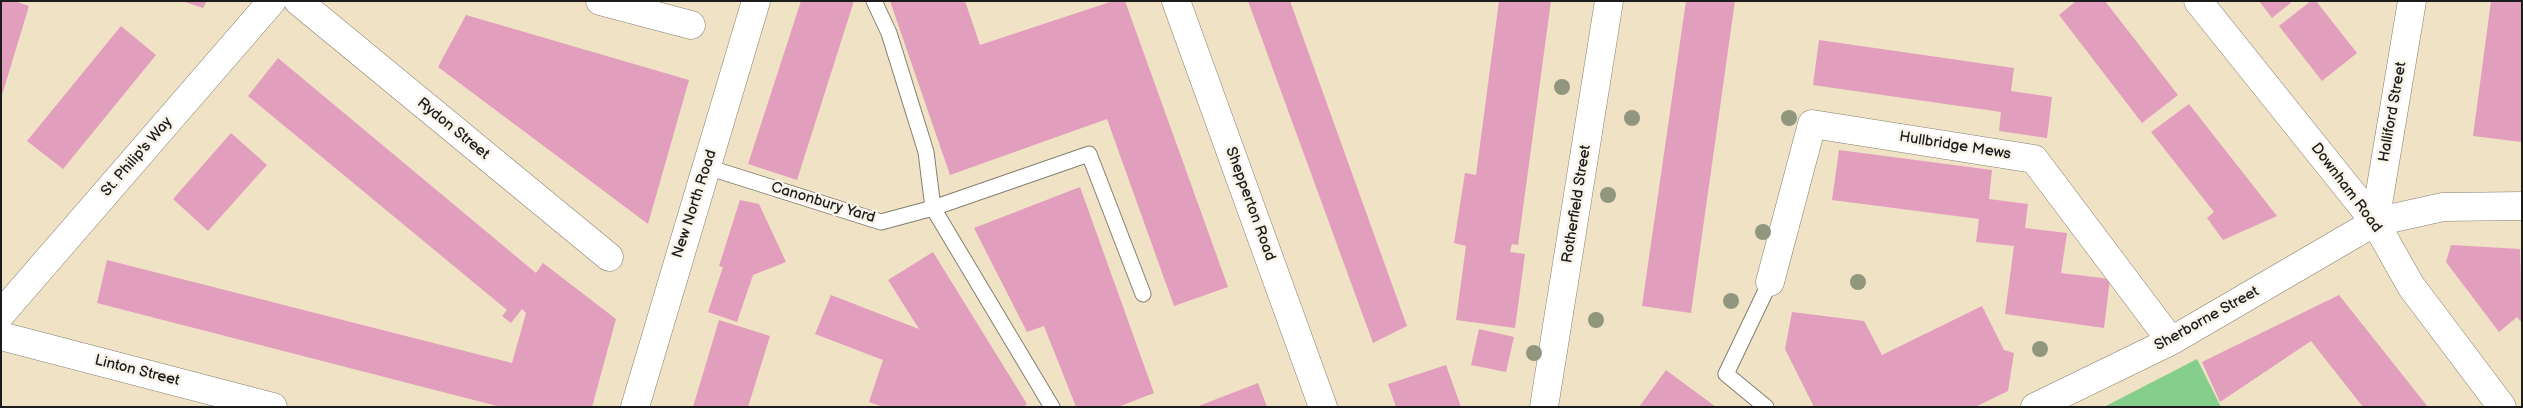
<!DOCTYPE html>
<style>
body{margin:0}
#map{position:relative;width:2523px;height:408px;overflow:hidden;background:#f0e2c5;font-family:"Balsamiq Sans",sans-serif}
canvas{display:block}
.frame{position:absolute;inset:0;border:2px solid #1c1c1c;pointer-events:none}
</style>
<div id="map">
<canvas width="2523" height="408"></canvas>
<div class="frame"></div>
</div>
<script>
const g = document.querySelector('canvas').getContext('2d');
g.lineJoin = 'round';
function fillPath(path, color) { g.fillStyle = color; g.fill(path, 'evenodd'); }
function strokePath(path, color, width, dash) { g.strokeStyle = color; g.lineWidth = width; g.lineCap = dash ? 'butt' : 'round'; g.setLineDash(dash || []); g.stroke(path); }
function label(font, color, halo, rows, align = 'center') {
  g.font = font + ' "Balsamiq Sans",sans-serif'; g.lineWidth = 5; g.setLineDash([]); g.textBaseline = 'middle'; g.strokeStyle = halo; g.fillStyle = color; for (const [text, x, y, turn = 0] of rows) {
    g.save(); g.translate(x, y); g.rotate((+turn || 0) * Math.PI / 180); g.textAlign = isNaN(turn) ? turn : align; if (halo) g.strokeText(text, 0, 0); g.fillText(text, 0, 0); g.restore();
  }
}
const green = new Path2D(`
 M 2197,359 L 2221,407 L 2104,407 Z`);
const building = new Path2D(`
 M 1,1 L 14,1 L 29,6 L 2,95 Z
 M 182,1 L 207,1 L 203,8 Z
 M 801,1 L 854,1 L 797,180 L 748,164 Z
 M 890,1 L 965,1 L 980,45 L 1113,1 L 1125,1 L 1228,287 L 1174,306 L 1107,119 L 950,175 Z
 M 1248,1 L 1290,1 L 1407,326 L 1373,343 Z
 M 1499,1 L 1551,1 L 1518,245 L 1512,244 L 1510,252 L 1525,254 L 1515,328 L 1456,320 L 1466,246 L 1454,243 L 1465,173 L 1476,175 Z
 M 1686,1 L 1735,1 L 1691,313 L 1642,306 Z
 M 2076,1 L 2105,1 L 2178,95 L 2142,123 L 2059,15 Z
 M 2259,1 L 2293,1 L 2272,18 Z
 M 2311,1 L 2316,1 L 2357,53 L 2322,81 L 2279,26 Z
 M 2491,1 L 2522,1 L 2522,142 L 2473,136 Z
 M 466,15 L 689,80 L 648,224 L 438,67 Z
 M 121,26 L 156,55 L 63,169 L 27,141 Z
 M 1819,40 L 2014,68 L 2011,91 L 2052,97 L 2047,138 L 1999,131 L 2001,112 L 1813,85 Z
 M 278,58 L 536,273 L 543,263 L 616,319 L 592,407 L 501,407 L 97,303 L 107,260 L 512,363 L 526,313 L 522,309 L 511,323 L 502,316 L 507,310 L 248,96 Z
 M 2189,104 L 2277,216 L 2223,240 L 2207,218 L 2214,212 L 2151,132 Z
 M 231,133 L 267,165 L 208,231 L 173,199 Z
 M 1839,150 L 1992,170 L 1989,199 L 2028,204 L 2025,228 L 2067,233 L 2061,273 L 2110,279 L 2104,328 L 2005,314 L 2014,246 L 1976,242 L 1979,219 L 1832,200 Z
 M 1080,187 L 1154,393 L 1118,407 L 1076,407 L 1044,326 L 1027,332 L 974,228 Z
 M 740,200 L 759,204 L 786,262 L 753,275 L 737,322 L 708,312 L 723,267 L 719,266 Z
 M 2451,245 L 2520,249 L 2522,323 L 2517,317 L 2499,332 L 2446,262 Z
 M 933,252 L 1027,404 L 1023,407 L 883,407 L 869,402 L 883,360 L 815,334 L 831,295 L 919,329 L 888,280 Z
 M 2339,295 L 2428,407 L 2363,407 L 2311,341 L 2220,402 L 2202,362 Z
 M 1982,306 L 2004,350 L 2014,353 L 2008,391 L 1975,407 L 1814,407 L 1785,349 L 1792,312 L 1864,321 L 1882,355 Z
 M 719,320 L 770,336 L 748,407 L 693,407 Z
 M 1479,329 L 1514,337 L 1506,372 L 1471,365 Z
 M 1446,365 L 1461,407 L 1396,407 L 1388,384 Z
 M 1666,370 L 1716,407 L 1639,407 Z
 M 1258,383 L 1267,407 L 1196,407 Z`);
const service = new Path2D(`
 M 707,167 L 881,222 L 933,208 L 926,152 L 889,33 L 874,1
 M 1052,407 L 933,208 L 1089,154 L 1143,294
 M 1766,407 L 1726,374 L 1770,282`);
const minor = new Path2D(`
 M 298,1 L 609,257
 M 600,1 L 691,25
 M 1176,1 L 1323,407
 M 2198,1 L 2375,222 L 2411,286 L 2502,407
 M 2375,222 L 2412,1
 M 1770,282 L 1812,124 L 2034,159 L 2171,341
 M 1,314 L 272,1
 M 1,336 L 273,407
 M 1544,407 L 1609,1
 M 2035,407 L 2171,341 L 2375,222 L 2443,207 L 2522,206`);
const primary = new Path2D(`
 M 635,407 L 756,1`);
const trees = [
 [1562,87],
 [1632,118],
 [1789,118],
 [1608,195],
 [1763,232],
 [1858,282],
 [1731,301],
 [1596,320],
 [2040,349],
 [1534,353]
];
const streetNames = [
 ["Halliford Street",2393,112,-80],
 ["Rydon Street",453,129,39],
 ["Hullbridge Mews",1955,146,9],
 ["St. Philip's Way",137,157,-49],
 ["Downham Road",2346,188,53],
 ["Canonbury Yard",823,203,17],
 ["New North Road",695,204,-72],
 ["Shepperton Road",1250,204,70],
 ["Rotherfield Street",1577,204,-81],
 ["Sherborne Street",2207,319,-29],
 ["Linton Street",137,371,14]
];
fillPath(green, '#85ce8b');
fillPath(building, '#e29ebd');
strokePath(service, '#867f70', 17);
strokePath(minor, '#867f70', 29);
strokePath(primary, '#867f70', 29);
strokePath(service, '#fff', 15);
strokePath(minor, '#fff', 28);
strokePath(primary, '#fff', 28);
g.fillStyle = '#90977e';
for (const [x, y] of trees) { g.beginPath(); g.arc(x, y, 8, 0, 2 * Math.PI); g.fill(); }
label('15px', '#1c1c1c', '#f7f3e8', streetNames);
</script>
